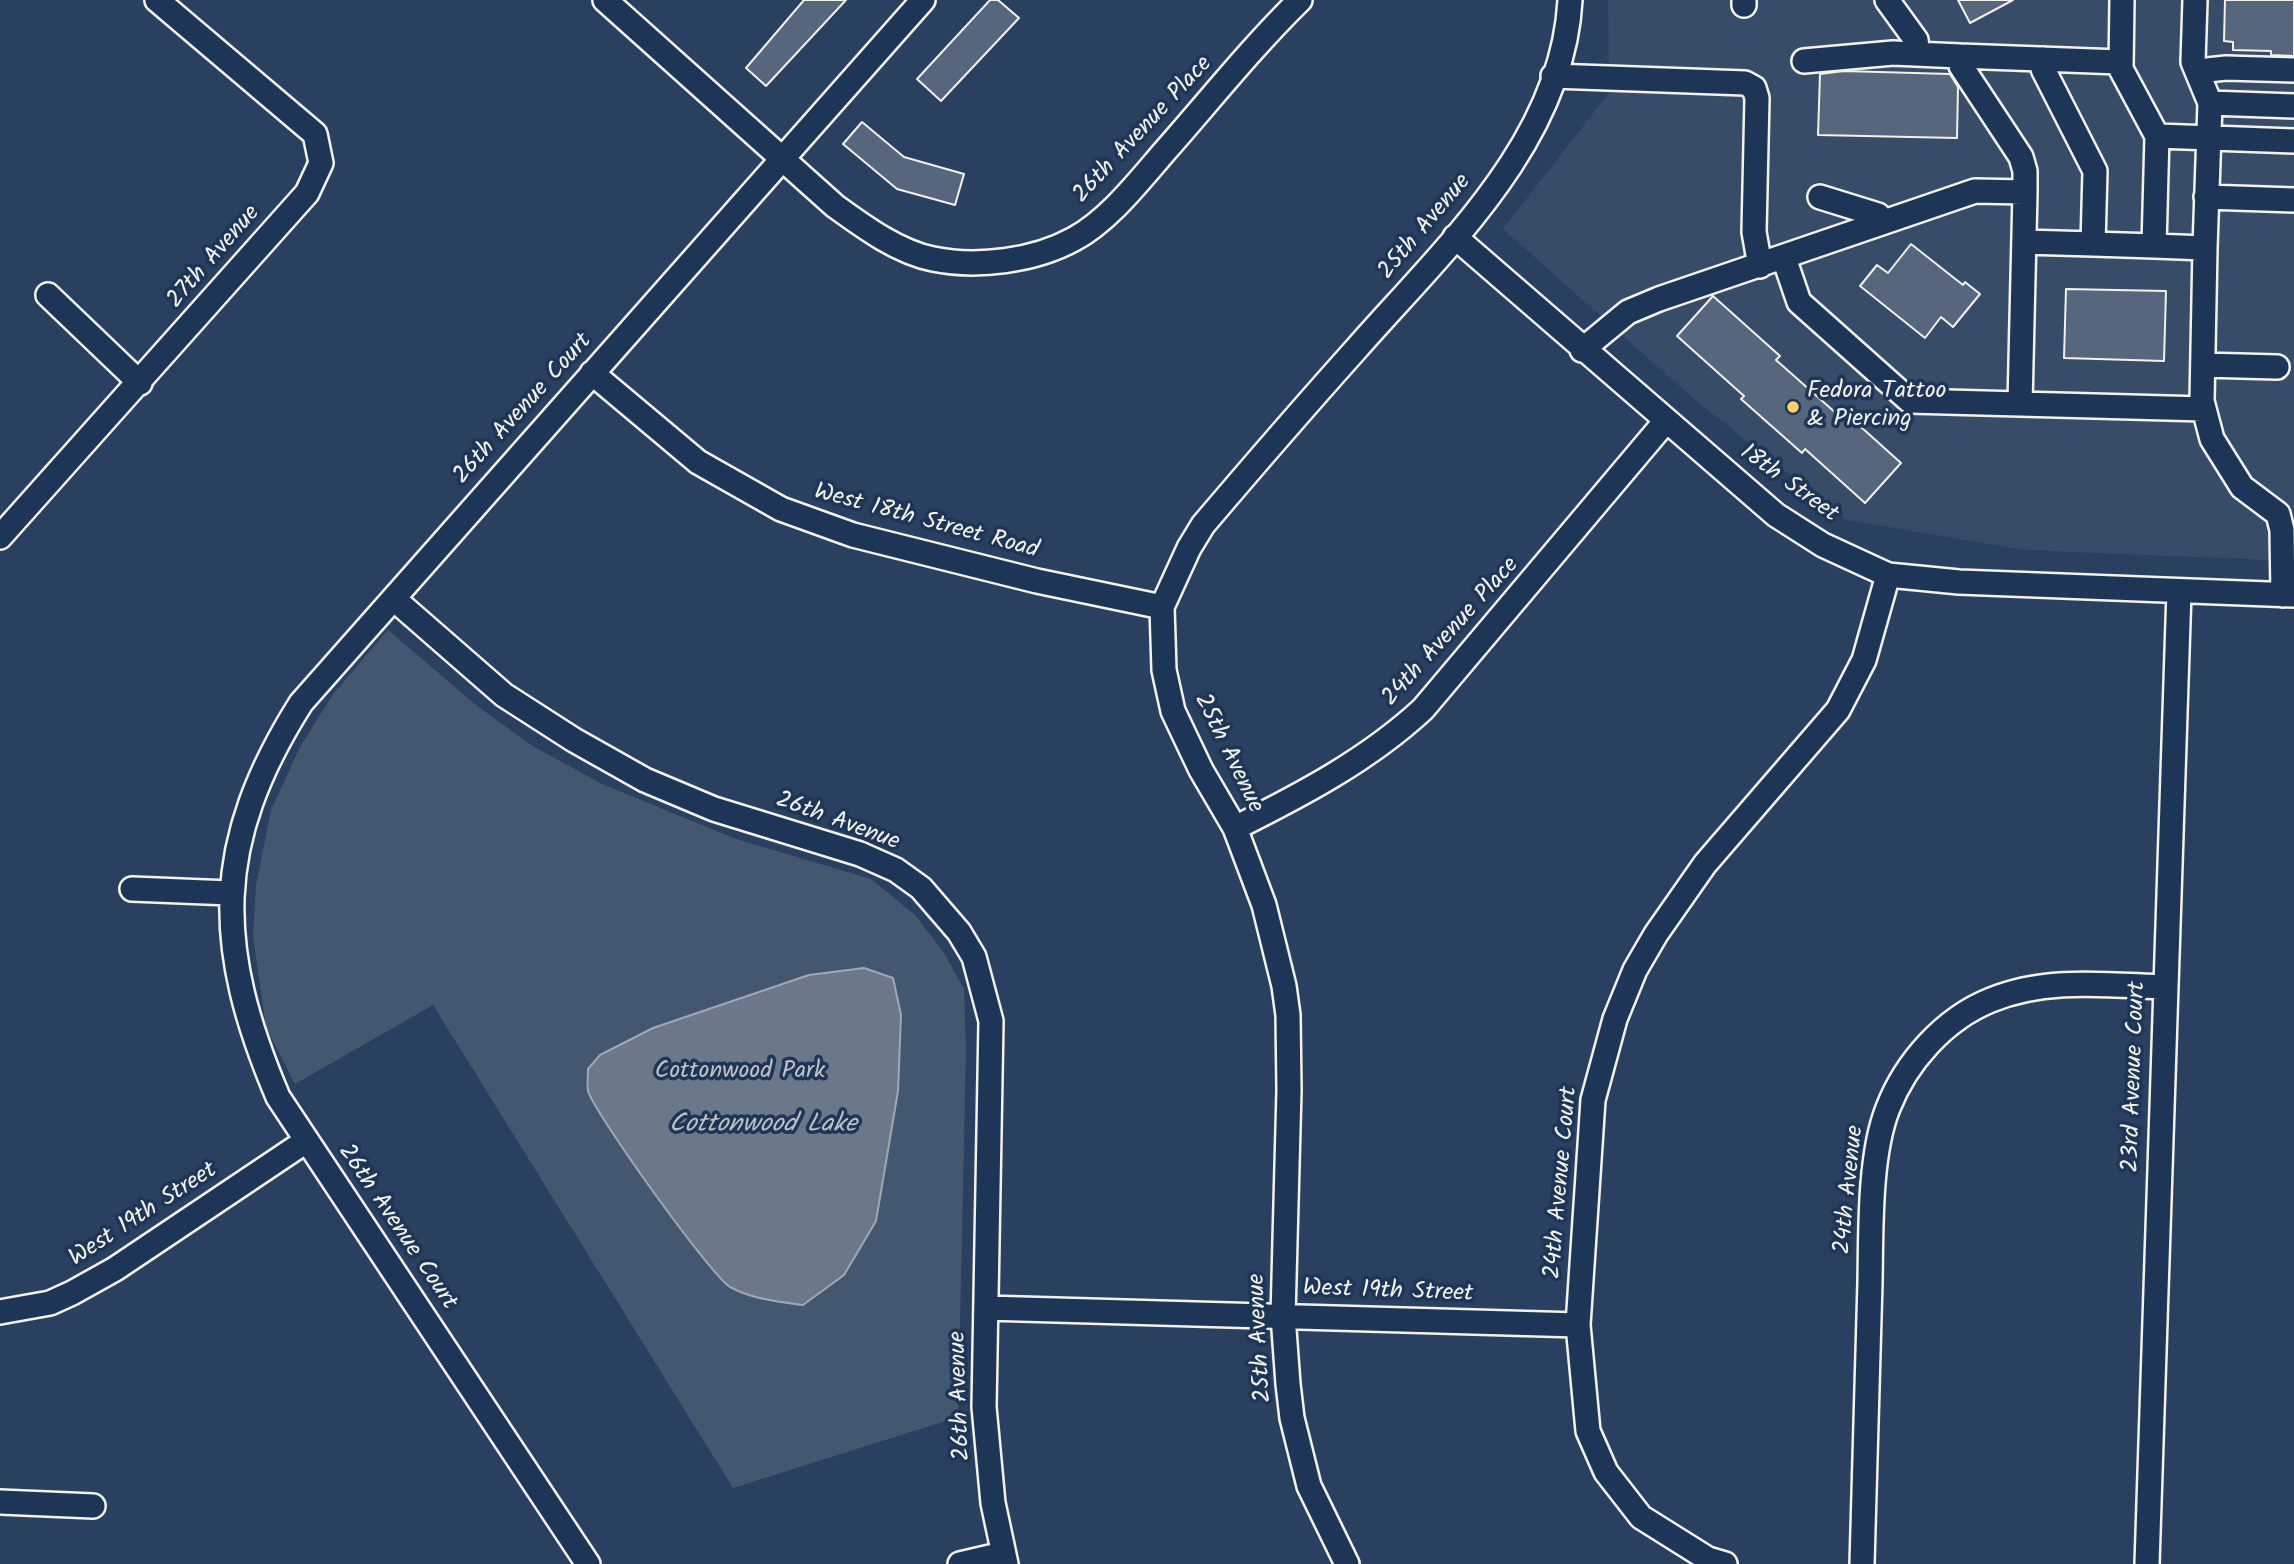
<!DOCTYPE html>
<style>
body{margin:0}
canvas{display:block;background:#2a4060}
</style>
<canvas width="2294" height="1564"></canvas>
<script>
const g = document.querySelector('canvas').getContext('2d');
g.lineJoin = 'round';
function fillPath(path, color) { g.fillStyle = color; g.fill(path, 'evenodd'); }
function strokePath(path, color, width, dash) { g.strokeStyle = color; g.lineWidth = width; g.lineCap = dash ? 'butt' : 'round'; g.setLineDash(dash || []); g.stroke(path); }
function label(font, color, halo, rows, align = 'center') {
  g.font = font + ' Kalam,sans-serif'; g.lineWidth = 7; g.setLineDash([]); g.textBaseline = 'middle'; g.strokeStyle = halo; g.fillStyle = color; for (const [text, x, y, turn = 0] of rows) {
    g.save(); g.translate(x, y); g.rotate((+turn || 0) * Math.PI / 180); g.textAlign = isNaN(turn) ? turn : align; if (halo) g.strokeText(text, 0, 0); g.fillText(text, 0, 0); g.restore();
  }
}
const built = new Path2D(`
 M 1608,0 L 2294,0 L 2294,561 L 2026,550 L 1847,520 L 1694,399 L 1503,229 L 1609,93 Z`);
const green = new Path2D(`
 M 388,630 L 476,705 L 531,745 L 602,784 L 736,839 L 871,879 L 915,915 L 944,953 L 964,989 L 966,1048 L 958,1417 L 733,1488 L 433,1005 L 295,1084 L 266,1027 L 253,936 L 256,886 L 271,810 L 301,745 L 334,693 Z`);
const water = new Path2D(`
 M 864,968 L 893,978 L 901,1015 L 898,1091 L 876,1221 L 844,1275 L 803,1305 C 779,1302 752,1299 730,1287 C 711,1276 595,1114 588,1091 C 587,1084 588,1075 588,1069 L 600,1055 L 653,1028 L 809,975 Z`);
const building = new Path2D(`
 M 804,0 L 846,0 L 766,86 L 746,68 Z
 M 990,0 L 998,0 L 1019,18 L 941,101 L 917,79 Z
 M 1958,0 L 2013,0 L 1970,23 Z
 M 2225,0 L 2294,0 L 2294,56 L 2271,55 L 2271,51 L 2233,50 L 2233,42 L 2224,41 Z
 M 1844,71 L 1950,74 L 1958,87 L 1957,138 L 1818,135 L 1820,74 Z
 M 862,122 L 904,157 L 964,174 L 955,205 L 897,189 L 843,144 Z
 M 1911,244 L 1963,285 L 1965,282 L 1980,294 L 1953,327 L 1941,317 L 1925,338 L 1860,286 L 1877,265 L 1888,273 Z
 M 2066,289 L 2166,291 L 2164,361 L 2064,358 Z
 M 1713,296 L 1780,356 L 1776,360 L 1837,414 L 1841,409 L 1901,463 L 1865,503 L 1805,449 L 1802,453 L 1741,399 L 1744,396 L 1677,336 Z`);
const minor = new Path2D(`
 M 605,0 L 835,206 C 864,227 898,252 933,259 C 977,268 1034,261 1074,239 C 1109,220 1139,181 1165,151 C 1210,100 1252,47 1300,0
 M 1887,0 L 1916,40 L 1918,54
 M 2122,0 L 2121,69 L 2157,136 L 2154,246 L 2205,248 L 2202,401 L 2212,439 L 2242,487 L 2278,514 L 2282,530 L 2283,595
 M 2195,0 L 2193,62 L 2210,103 L 2205,248
 M 1744,5 L 1744,0
 M 1960,56 L 2120,62
 M 2043,59 L 2043,69 L 2095,171 L 2093,244 L 2154,246
 M 1804,61 L 1893,53 L 1960,56 L 1961,66 L 2021,157 L 2025,171 L 2025,192
 M 2198,71 L 2226,68 L 2294,70
 M 1553,76 L 1745,83 L 1754,88 L 1757,98 L 1754,232 L 1760,266
 M 2210,103 L 2294,106
 M 2157,136 L 2294,141
 M 1820,197 L 1878,215 L 1881,221
 M 2206,197 L 2294,200
 M 1455,237 L 1776,515 L 1823,545 L 1888,575 L 1959,582 L 2294,595
 M 2024,242 L 2093,244
 M 1784,258 L 1799,302 L 1910,401 L 2020,404
 M 48,295 L 140,383
 M 1582,350 L 1628,312 L 1659,299 L 1975,191 L 2025,192 L 2020,404 L 2204,409
 M 2203,365 L 2277,367
 M 592,373 L 698,462 L 781,509 L 853,535 L 1037,581 L 1162,607
 M 0,537 L 307,193 L 321,163 L 315,134 L 157,0
 M 394,599 L 504,695 L 574,740 L 645,780 L 714,809 L 860,854 L 896,870 L 921,888 L 959,932 L 974,957 L 991,1021 L 984,1407 L 993,1503 L 1006,1564
 M 1235,828 C 1301,795 1368,760 1423,709 L 1665,422
 M 132,889 L 230,893
 M 986,1308 L 1578,1325
 M 0,1312 L 50,1303 L 72,1293 L 115,1269 L 306,1141
 M 0,1502 L 93,1506
 M 588,1564 L 278,1097 C 214,946 212,844 301,703 L 923,0
 M 960,1564 L 1003,1554
 M 1347,1564 L 1309,1486 L 1292,1418 L 1288,1384 L 1283,1316 L 1289,1090 L 1288,1015 L 1284,986 L 1264,905 L 1235,828 L 1201,770 L 1173,711 L 1164,670 L 1162,607 L 1189,548 L 1203,525 C 1254,465 1305,406 1357,348 C 1444,249 1563,141 1570,0
 M 1725,1564 L 1708,1559 L 1641,1517 L 1606,1472 L 1588,1431 L 1578,1325 L 1593,1100 L 1615,1019 L 1635,970 L 1656,934 L 1705,864 L 1838,710 L 1864,660 L 1888,575
 M 1862,1564 C 1864,1470 1867,1376 1870,1282 C 1871,1232 1869,1155 1888,1108 C 1906,1062 1944,1019 1991,1000 C 2046,977 2108,985 2165,987
 M 2147,1564 L 2179,591`);
const markers = [
 [1793,407,7,"#ffd166"]
];
const streetNames = [
 ["26th Avenue Place",1144,131,-47],
 ["25th Avenue",1426,228,-50],
 ["27th Avenue",215,258,-49],
 ["26th Avenue Court",524,410,-48],
 ["18th Street",1788,485,36],
 ["West 18th Street Road",926,523,15],
 ["24th Avenue Place",1452,633,-48],
 ["25th Avenue",1227,754,64],
 ["26th Avenue",837,823,20],
 ["23rd Avenue Court",2136,1077,-88],
 ["24th Avenue Court",1563,1183,-85],
 ["24th Avenue",1851,1190,-84],
 ["West 19th Street",144,1216,-33],
 ["26th Avenue Court",396,1228,56],
 ["West 19th Street",1388,1293,2],
 ["25th Avenue",1262,1338,-93],
 ["26th Avenue",962,1396,-92]
];
const poiNames = [
 ["Fedora Tattoo",1807,393],
 ["& Piercing",1807,421]
];
const parkNames = [
 ["Cottonwood Park",740,1073]
];
const waterNames = [
 ["Cottonwood Lake",763,1127]
];
fillPath(built, '#374c69');
fillPath(green, '#445771');
fillPath(water, '#6a788a');
strokePath(water, '#a1a8b0', 2);
fillPath(building, '#56677d');
strokePath(building, '#f4f1e8', 2);
strokePath(minor, '#f4f1e8', 28);
strokePath(minor, '#1d3557', 23);
for (const [x, y, r, color] of markers) { const dot = new Path2D(); dot.arc(x, y, r, 0, 2 * Math.PI); g.fillStyle = color; g.fill(dot); strokePath(dot, '#1d3557', 2.5); }
label('24px', '#f4f1e8', '#1d3557', streetNames);
label('24px', '#f4f1e8', '#1d3557', poiNames, 'left');
label('24px', '#bfc3c4', '#1d3557', parkNames);
label('italic 26px', '#bdc1c2', '#1d3557', waterNames);
</script>
